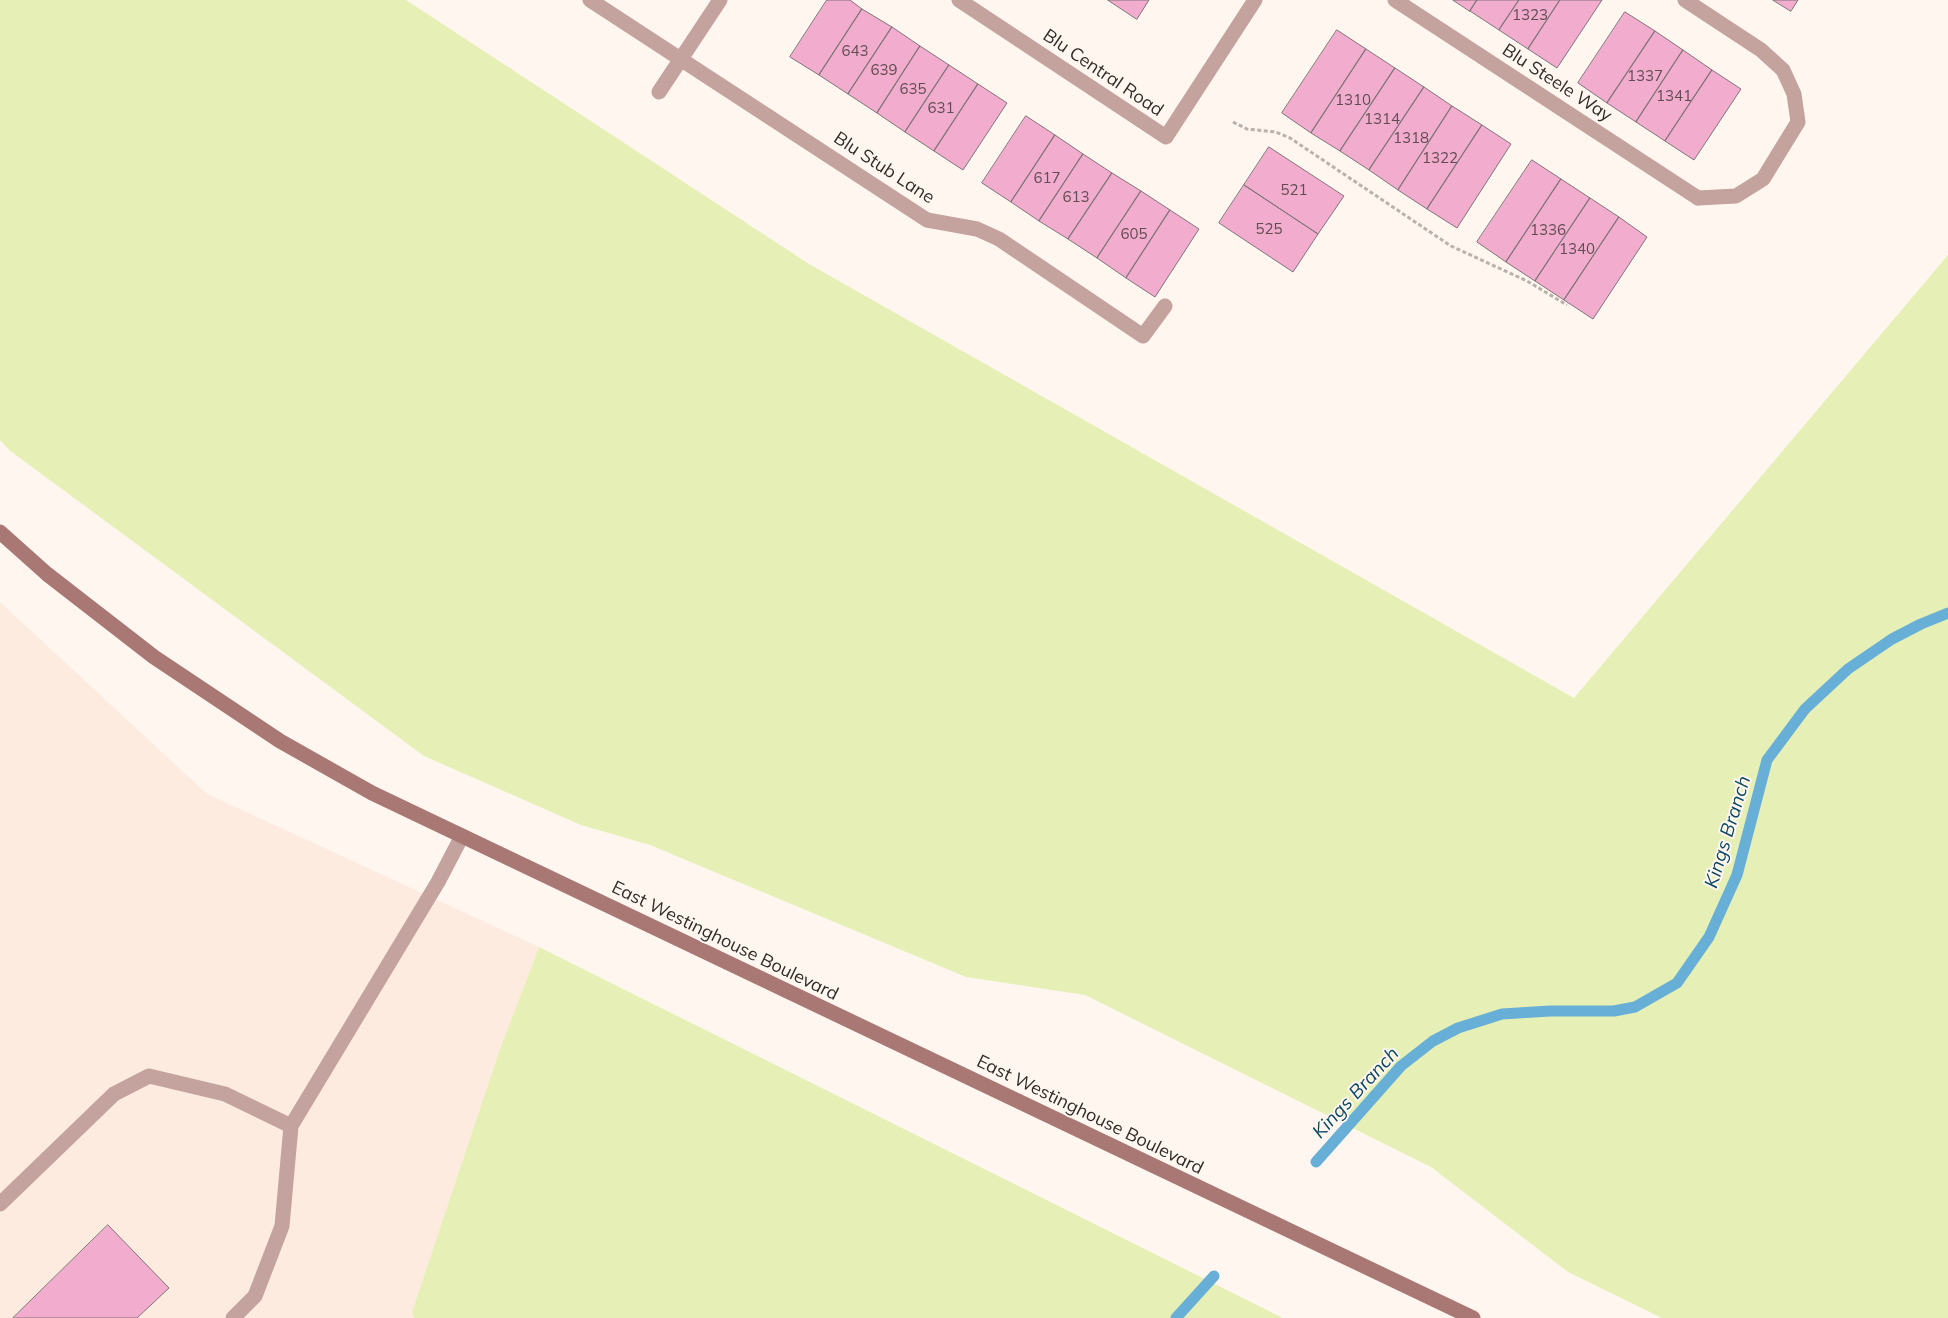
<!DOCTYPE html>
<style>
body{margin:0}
canvas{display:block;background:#fef6ef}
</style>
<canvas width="1948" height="1318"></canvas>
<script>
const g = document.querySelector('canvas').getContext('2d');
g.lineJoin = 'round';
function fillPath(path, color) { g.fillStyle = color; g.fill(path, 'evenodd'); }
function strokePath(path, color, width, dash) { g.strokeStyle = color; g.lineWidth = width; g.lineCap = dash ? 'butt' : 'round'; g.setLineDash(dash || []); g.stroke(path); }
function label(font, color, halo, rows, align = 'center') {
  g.font = font + ' Mulish,sans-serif'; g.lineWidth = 4; g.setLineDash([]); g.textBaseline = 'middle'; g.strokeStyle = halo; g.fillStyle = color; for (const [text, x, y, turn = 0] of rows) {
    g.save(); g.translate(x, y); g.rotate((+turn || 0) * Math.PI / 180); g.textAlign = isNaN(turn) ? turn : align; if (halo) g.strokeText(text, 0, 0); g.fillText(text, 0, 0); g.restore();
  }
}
const built = new Path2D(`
 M 0,602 L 207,794 L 539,947 L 500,1049 L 412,1312 L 414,1318 L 0,1318 Z`);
const green = new Path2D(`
 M 0,0 L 406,0 L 809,264 L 1574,698 L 1948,255 L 1948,1318 L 1662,1318 L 1568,1272 L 1431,1167 L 1085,995 L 966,977 L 650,845 L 581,825 L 424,756 L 9,450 L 0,440 Z
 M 539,947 L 1283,1318 L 414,1318 L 412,1312 L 500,1049 Z`);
const stream = new Path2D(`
 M 1316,1162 L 1401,1066 L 1433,1041 L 1458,1028 L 1502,1014 L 1550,1011 L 1614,1011 L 1635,1007 L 1677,983 L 1709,937 L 1737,875 L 1767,760 L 1805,709 L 1848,669 L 1892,639 L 1921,624 L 1948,613
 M 1176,1318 L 1214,1276`);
const building = new Path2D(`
 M 827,0 L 850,0 L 862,9 L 819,75 L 790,57 Z
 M 1108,0 L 1149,0 L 1137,19 Z
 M 1453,0 L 1477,0 L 1470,11 Z
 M 1477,0 L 1519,0 L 1499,30 L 1470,11 Z
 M 1519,0 L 1560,0 L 1528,49 L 1499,30 Z
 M 1560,0 L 1602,0 L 1557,68 L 1528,49 Z
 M 1773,0 L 1798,0 L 1791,11 Z
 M 862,9 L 892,27 L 848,94 L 819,75 Z
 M 1625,12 L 1655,31 L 1607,103 L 1578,83 Z
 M 892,27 L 920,46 L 877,113 L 848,94 Z
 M 1337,30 L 1366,49 L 1311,133 L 1282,113 Z
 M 1655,31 L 1683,50 L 1636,122 L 1607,103 Z
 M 920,46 L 949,65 L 905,132 L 877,113 Z
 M 1366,49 L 1395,68 L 1340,151 L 1311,133 Z
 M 1683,50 L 1712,70 L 1665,141 L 1636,122 Z
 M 949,65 L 978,84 L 934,151 L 905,132 Z
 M 1395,68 L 1424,87 L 1369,170 L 1340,151 Z
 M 1712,70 L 1741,89 L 1694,160 L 1665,141 Z
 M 978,84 L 1007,103 L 963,170 L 934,151 Z
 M 1424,87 L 1452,106 L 1398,190 L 1369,170 Z
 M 1452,106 L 1482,125 L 1427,209 L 1398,190 Z
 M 1026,116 L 1055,135 L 1011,202 L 982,183 Z
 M 1482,125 L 1511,144 L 1457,228 L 1427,209 Z
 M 1055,135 L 1083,154 L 1039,221 L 1011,202 Z
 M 1269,147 L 1344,196 L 1318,234 L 1244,185 Z
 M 1083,154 L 1112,173 L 1068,239 L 1039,221 Z
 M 1532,160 L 1561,179 L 1506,262 L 1477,242 Z
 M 1112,173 L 1141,191 L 1097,258 L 1068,239 Z
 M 1561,179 L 1590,198 L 1535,281 L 1506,262 Z
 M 1244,185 L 1318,234 L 1293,272 L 1219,223 Z
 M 1141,191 L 1170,210 L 1126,278 L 1097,258 Z
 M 1590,198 L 1619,217 L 1564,300 L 1535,281 Z
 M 1170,210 L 1199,229 L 1155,297 L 1126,278 Z
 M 1619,217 L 1647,237 L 1593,319 L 1564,300 Z
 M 108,1225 L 169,1288 L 137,1318 L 13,1318 Z`);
const path = new Path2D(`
 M 1233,122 L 1247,129 L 1276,132 L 1290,138 L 1451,246 L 1527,281 L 1567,305`);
const lane = new Path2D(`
 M 1685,0 L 1761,50 L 1783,70 L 1794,94 L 1798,122 L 1763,179 L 1736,196 L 1698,198
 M 0,1204 L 114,1094 L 149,1076 L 225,1094 L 291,1126
 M 233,1318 L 255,1296 L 282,1226 L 291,1126 L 438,882 L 462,836`);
const street = new Path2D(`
 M 590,0 L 927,220 L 977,229 L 999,239 L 1143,336 L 1165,306
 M 959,0 L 1166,137 L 1255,0
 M 1395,0 L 1698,198
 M 659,92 L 720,0`);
const secondary = new Path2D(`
 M 0,532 L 47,574 L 154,657 L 280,741 L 372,793 L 1473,1318`);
const numberNames = [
 ["1323",1530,15],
 ["643",855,51],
 ["639",884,70],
 ["1337",1645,76],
 ["635",913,89],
 ["1341",1674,96],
 ["1310",1353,100],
 ["631",941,108],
 ["1314",1382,119],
 ["1318",1411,138],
 ["1322",1440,158],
 ["617",1047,178],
 ["521",1294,190],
 ["613",1076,197],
 ["525",1269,229],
 ["1336",1548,230],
 ["605",1134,234],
 ["1340",1577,249]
];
const streetNames = [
 ["Blu Central Road",1103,73,34],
 ["Blu Steele Way",1557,83,33],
 ["Blu Stub Lane",884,168,33],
 ["East Westinghouse Boulevard",725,941,26],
 ["East Westinghouse Boulevard",1090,1115,26]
];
const waterNames = [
 ["Kings Branch",1728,832,-73],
 ["Kings Branch",1356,1093,-47]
];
fillPath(built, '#fcebde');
fillPath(green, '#e6f0b6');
strokePath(stream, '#67afd6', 11);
fillPath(building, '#f2accd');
strokePath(building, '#7f7479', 1);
strokePath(path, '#b9b2ac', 3, [4, 2.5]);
strokePath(lane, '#c4a29e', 15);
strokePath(street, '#c4a29e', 15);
strokePath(secondary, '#a97874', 15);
label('15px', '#604c52', null, numberNames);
label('18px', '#302c29', '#fef6ef', streetNames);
label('italic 19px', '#0a4761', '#fef6ef', waterNames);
</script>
